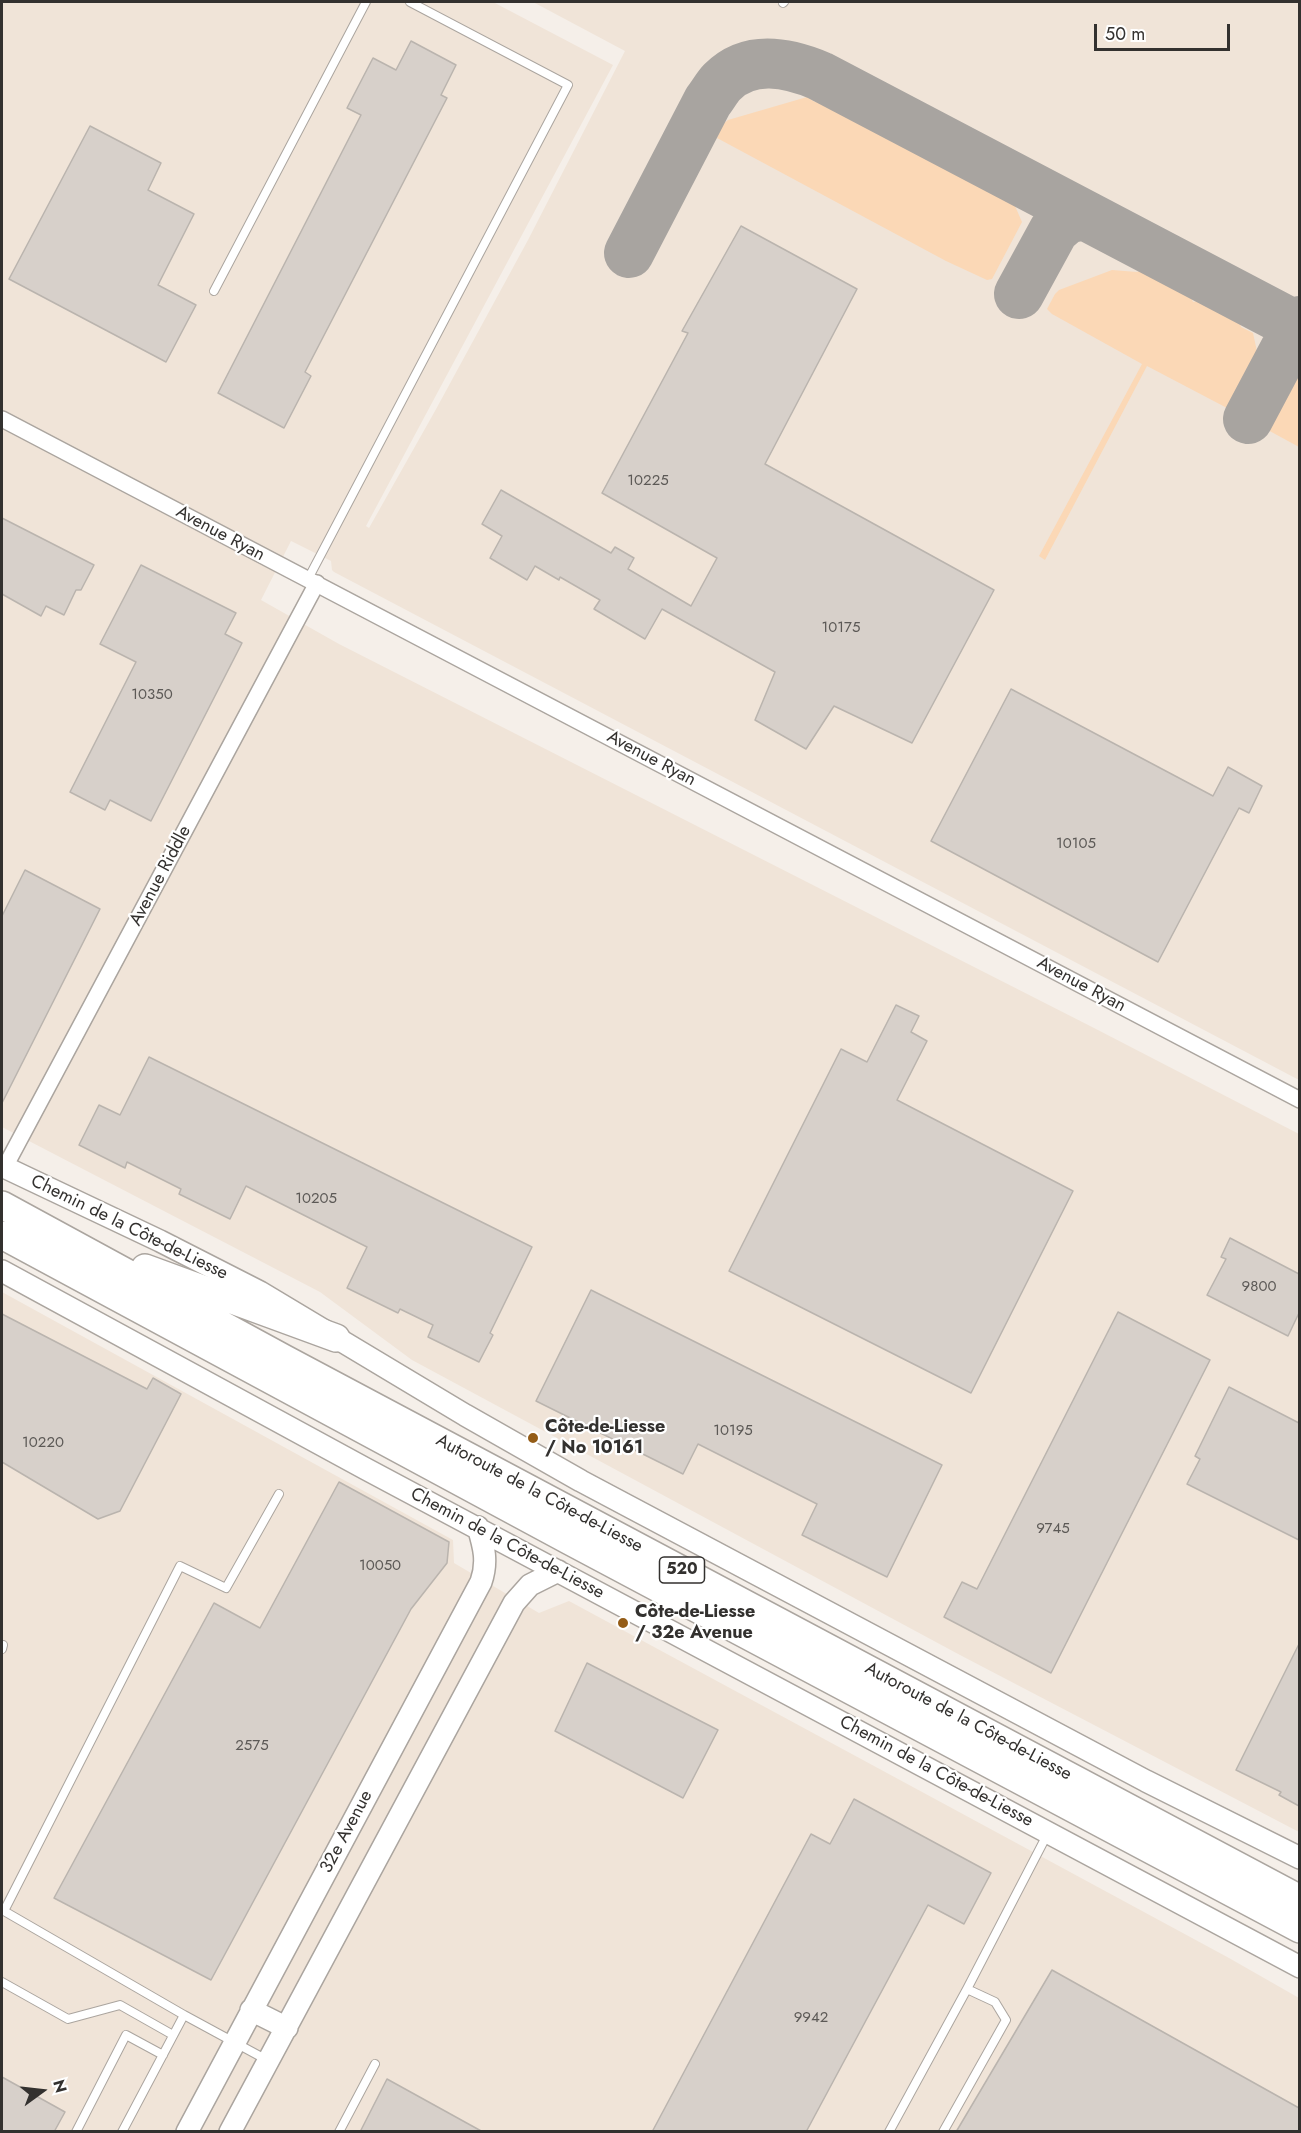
<!DOCTYPE html>
<meta charset="utf-8">
<style>
body{margin:0}
#map{position:relative;width:1301px;height:2133px;overflow:hidden;background:#f5efe9;font-family:Jost,sans-serif}
canvas{display:block}
.frame{position:absolute;inset:0;border:3px solid #33312f;pointer-events:none}
.north{position:absolute;left:12px;top:2061px;width:60px;height:60px;-webkit-text-stroke:4px #fff;paint-order:stroke;rotate:75deg;font-size:16px;font-weight:700;line-height:24px;text-align:center;color:#33312f}
.north::after{content:'';display:block;margin:auto;width:21px;height:27px;background:#33312f;clip-path:polygon(50% 0,100% 100%,50% 72%,0 100%)}
.scale{position:absolute;left:1094px;top:24px;width:136px;height:27px;box-sizing:border-box;border:3px solid #33312f;border-top:0;padding-left:8px;font-size:18px;line-height:21px;white-space:nowrap;color:#33312f;-webkit-text-stroke:4px #fff;paint-order:stroke}
</style>
<div id="map">
<canvas width="1301" height="2133"></canvas>
<div class="frame"></div>
<div class="north">N</div>
<div class="scale">50 m</div>
</div>
<script>
const g = document.querySelector('canvas').getContext('2d');
g.lineJoin = 'round';
function fillPath(path, color) { g.fillStyle = color; g.fill(path, 'evenodd'); }
function strokePath(path, color, width, dash) { g.strokeStyle = color; g.lineWidth = width; g.lineCap = dash ? 'butt' : 'round'; g.setLineDash(dash || []); g.stroke(path); }
function label(font, color, halo, rows, align = 'center') {
  g.font = font + ' Jost,sans-serif'; g.lineWidth = 4.5; g.setLineDash([]); g.textBaseline = 'middle'; g.strokeStyle = halo; g.fillStyle = color; for (const [text, x, y, turn = 0] of rows) {
    g.save(); g.translate(x, y); g.rotate((+turn || 0) * Math.PI / 180); g.textAlign = isNaN(turn) ? turn : align; if (halo) g.strokeText(text, 0, 0); g.fillText(text, 0, 0); g.restore();
  }
}
const built = new Path2D(`
 M 2,2 L 493,2 L 613,65 L 366,526 L 369,528 L 435,411 L 528,240 L 625,51 L 533,2 L 1299,2 L 1299,1080 L 334,572 L 332,570 L 331,561 L 291,541 L 261,600 L 339,644 L 1096,1029 L 1299,1134 L 1299,1832 L 960,1655 L 412,1360 L 320,1292 L 2,1127 Z
 M 2,1292 L 453,1540 L 454,1563 L 539,1613 L 569,1601 L 1229,1958 L 1299,1998 L 1299,2131 L 2,2131 Z`);
const green = new Path2D(`
 M 807,97 L 815,102 L 821,99 L 921,153 L 925,158 L 932,162 L 935,160 L 952,168 L 952,172 L 963,177 L 967,176 L 1012,199 L 1022,222 L 992,279 L 987,280 L 946,261 L 717,138 L 722,125 L 728,120 Z
 M 1143,269 L 1190,294 L 1193,302 L 1202,300 L 1239,319 L 1241,327 L 1253,333 L 1258,356 L 1232,405 L 1227,408 L 1147,366 L 1045,560 L 1039,556 L 1142,364 L 1052,314 L 1047,309 L 1055,294 L 1059,290 L 1112,270 L 1137,272 Z
 M 1299,374 L 1299,447 L 1266,429 L 1294,376 Z`);
const taxiway = new Path2D(`
 M 629,253 L 708,101 C 713,95 717,87 722,82 C 750,54 789,63 820,76 L 1300,328
 M 1019,294 L 1054,230 L 1067,219 L 1084,215
 M 1248,419 L 1300,321`);
const building = new Path2D(`
 M 411,41 L 456,65 L 441,95 L 447,98 L 305,372 L 311,376 L 284,428 L 218,393 L 361,115 L 347,108 L 373,58 L 396,70 Z
 M 90,126 L 161,163 L 148,190 L 194,214 L 158,285 L 196,305 L 166,362 L 9,279 Z
 M 741,226 L 857,289 L 765,464 L 994,590 L 912,743 L 834,706 L 806,749 L 755,720 L 775,672 L 662,609 L 645,639 L 594,609 L 600,600 L 560,577 L 559,580 L 535,566 L 527,580 L 490,558 L 502,536 L 482,524 L 501,490 L 611,553 L 615,547 L 634,558 L 628,569 L 691,606 L 717,558 L 602,493 L 688,333 L 682,331 Z
 M 2,518 L 94,565 L 81,590 L 76,590 L 64,615 L 46,606 L 41,616 L 2,594 Z
 M 141,565 L 236,613 L 225,634 L 242,643 L 151,821 L 110,800 L 105,810 L 70,792 L 136,662 L 100,644 Z
 M 1011,689 L 1213,796 L 1228,767 L 1262,786 L 1249,813 L 1239,808 L 1158,962 L 931,841 Z
 M 25,870 L 100,909 L 2,1103 L 2,916 Z
 M 896,1005 L 919,1016 L 911,1032 L 927,1041 L 897,1100 L 1073,1191 L 971,1393 L 729,1271 L 841,1049 L 867,1062 Z
 M 149,1057 L 532,1247 L 490,1333 L 493,1335 L 479,1362 L 428,1337 L 433,1325 L 400,1309 L 398,1313 L 347,1288 L 367,1247 L 246,1186 L 230,1219 L 179,1194 L 181,1189 L 127,1162 L 125,1168 L 79,1145 L 99,1105 L 120,1115 Z
 M 1230,1238 L 1299,1274 L 1299,1313 L 1288,1336 L 1207,1295 L 1226,1259 L 1221,1257 Z
 M 591,1290 L 942,1465 L 887,1577 L 802,1535 L 817,1504 L 698,1444 L 683,1474 L 536,1401 Z
 M 1118,1312 L 1210,1360 L 1051,1673 L 944,1617 L 962,1582 L 977,1589 Z
 M 2,1314 L 147,1389 L 153,1378 L 181,1394 L 120,1511 L 98,1519 L 2,1462 Z
 M 1229,1387 L 1299,1423 L 1299,1540 L 1187,1484 L 1200,1459 L 1195,1456 Z
 M 339,1482 L 449,1542 L 447,1563 L 411,1609 L 211,1980 L 54,1898 L 214,1603 L 260,1628 Z
 M 1299,1644 L 1299,1806 L 1279,1795 L 1281,1792 L 1236,1770 Z
 M 587,1663 L 718,1730 L 683,1798 L 555,1731 Z
 M 854,1799 L 991,1873 L 964,1924 L 928,1905 L 806,2132 L 652,2132 L 811,1834 L 830,1844 Z
 M 1052,1970 L 1299,2108 L 1299,2132 L 956,2132 Z
 M 2,2077 L 65,2112 L 54,2132 L 2,2132 Z
 M 387,2079 L 483,2132 L 360,2132 Z`);
const lane = new Path2D(`
 M 783,3 L 784,2
 M 214,291 L 366,2
 M 308,579 L 568,85 L 410,2
 M 2,1645 L 3,1645 L 2,1649
 M 2,1982 L 68,2019 L 120,2005 L 173,2035
 M 184,2015 L 4,1911 L 180,1566 L 226,1588 L 279,1494
 M 76,2132 L 126,2035 L 163,2055
 M 122,2132 L 184,2015 L 267,2060
 M 339,2132 L 375,2064
 M 889,2132 L 967,1989 L 1048,1833
 M 943,2132 L 1006,2020 L 995,2002 L 967,1989`);
const street = new Path2D(`
 M 2,419 L 1300,1100
 M 5,1167 L 317,583`);
const secondary = new Path2D(`
 M 2,1166 L 160,1241 L 260,1292 L 465,1415 L 581,1481 L 1146,1781 L 1300,1858
 M 2,1271 L 366,1469 L 1300,1967
 M 251,2010 L 287,2028
 M 187,2132 L 481,1582 C 488,1562 484,1547 478,1527
 M 230,2132 L 514,1603 L 530,1585 L 558,1571`);
const highway = new Path2D(`
 M 2,1205 L 285,1359 L 1300,1899
 M 2,1235 L 570,1541 L 1300,1929
 M 145,1268 L 336,1338`);
const markers = [
 [533,1438,6,"#945c17"],
 [623,1623,6,"#945c17"]
];
const numberNames = [
 ["10225",648,481],
 ["10175",841,628],
 ["10350",152,695],
 ["10105",1076,844],
 ["10205",316,1199],
 ["9800",1259,1287],
 ["10195",733,1431],
 ["10220",43,1443],
 ["9745",1053,1529],
 ["10050",380,1566],
 ["2575",252,1746],
 ["9942",811,2018]
];
const shields = [
 [682,1570,45]
];
const shieldNames = [
 ["520",682,1570]
];
const streetNames = [
 ["Avenue Ryan",220,534,28],
 ["Avenue Ryan",651,759,28],
 ["Avenue Riddle",161,876,-62],
 ["Avenue Ryan",1081,985,28],
 ["Chemin de la Côte-de-Liesse",129,1228,26],
 ["Autoroute de la Côte-de-Liesse",539,1494,28],
 ["Chemin de la Côte-de-Liesse",507,1544,28],
 ["Autoroute de la Côte-de-Liesse",968,1722,28],
 ["Chemin de la Côte-de-Liesse",936,1772,28],
 ["32e Avenue",347,1832,-62]
];
const poiNames = [
 ["Côte-de-Liesse",545,1428],
 ["/ No 10161",545,1449],
 ["Côte-de-Liesse",635,1613],
 ["/ 32e Avenue",635,1634]
];
fillPath(built, '#f0e4d8');
fillPath(green, '#fbd8b6');
strokePath(taxiway, '#a8a4a0', 50);
fillPath(building, '#d7d0ca');
strokePath(building, '#bab4ae', 1.5);
strokePath(lane, '#aba59f', 10);
strokePath(street, '#aba59f', 18);
strokePath(secondary, '#aba59f', 24);
strokePath(highway, '#aba59f', 30);
strokePath(lane, '#fff', 8);
strokePath(street, '#fff', 15);
strokePath(secondary, '#fff', 21);
strokePath(highway, '#fff', 27);
for (const [x, y, r, color] of markers) { const dot = new Path2D(); dot.arc(x, y, r, 0, 2 * Math.PI); g.fillStyle = color; g.fill(dot); strokePath(dot, '#fff', 2); }
label('15px', '#5c5956', null, numberNames);
for (const [x, y, w] of shields) { const box = new Path2D(); box.roundRect(x - w / 2, y - 13, w, 26, 4.5); g.fillStyle = '#fff'; g.fill(box); strokePath(box, '#33312f', 1.5); }
label('bold 16px', '#33312f', null, shieldNames);
label('18px', '#33312f', '#fff', streetNames);
label('bold 18px', '#33312f', '#fff', poiNames, 'left');
</script>
